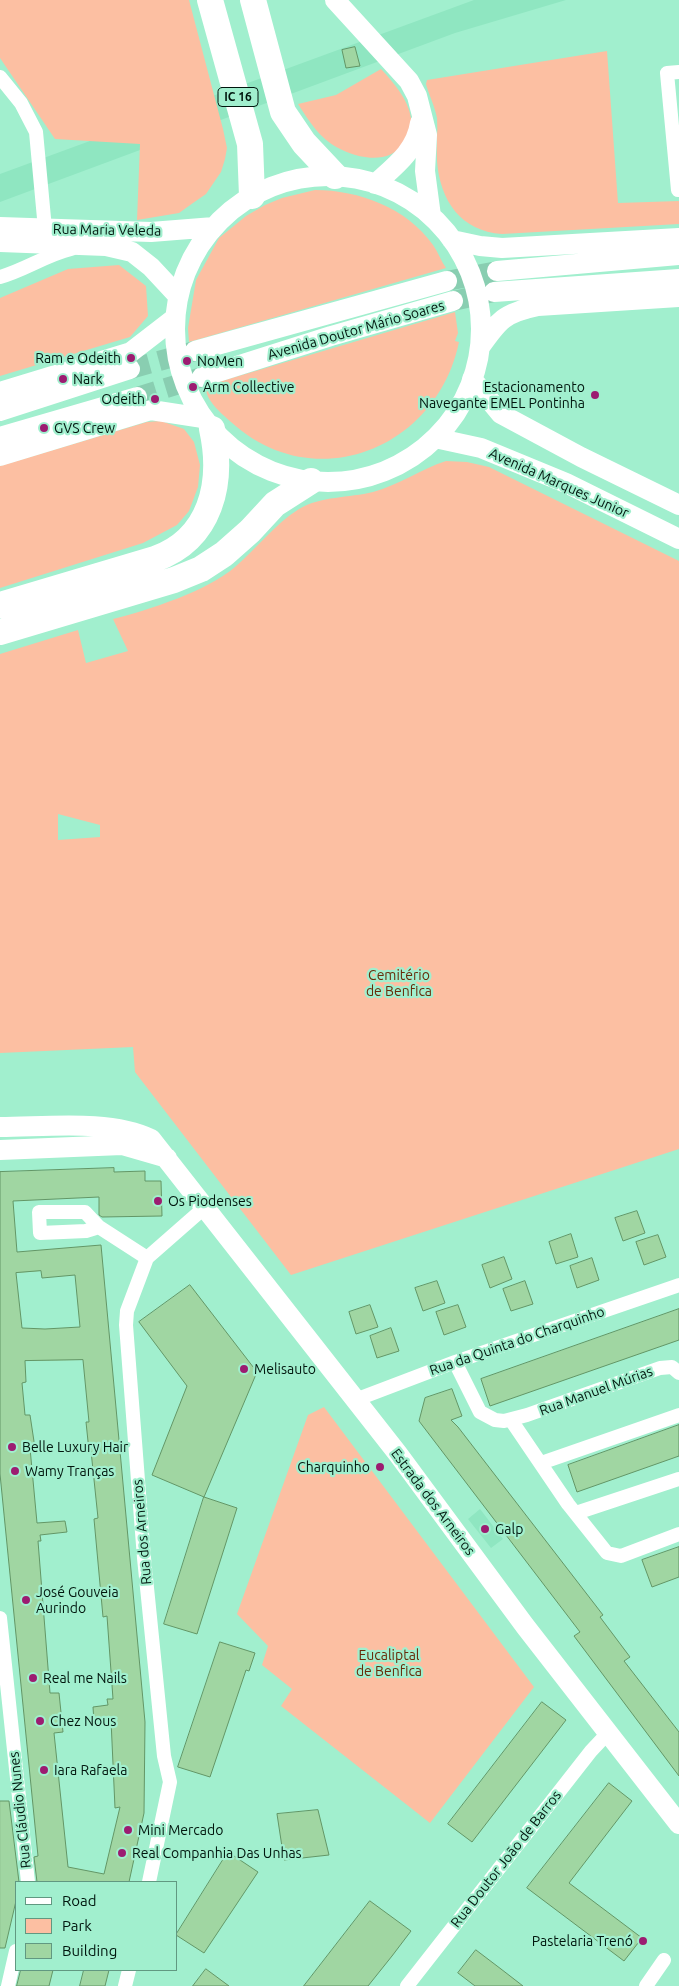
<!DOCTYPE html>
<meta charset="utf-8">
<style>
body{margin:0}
#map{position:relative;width:679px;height:1986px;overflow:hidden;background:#a1efce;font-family:Ubuntu,sans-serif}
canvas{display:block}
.legend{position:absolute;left:15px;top:1881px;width:162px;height:90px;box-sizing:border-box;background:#a1efce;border:1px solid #619881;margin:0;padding:6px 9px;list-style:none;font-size:15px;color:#01160e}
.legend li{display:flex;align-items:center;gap:10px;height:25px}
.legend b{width:25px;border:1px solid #619881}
</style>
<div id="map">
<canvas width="679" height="1986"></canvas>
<ul class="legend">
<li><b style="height:6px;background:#fff"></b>Road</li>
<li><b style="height:14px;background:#fcbfa2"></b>Park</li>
<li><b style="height:14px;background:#a0d6a2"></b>Building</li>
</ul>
</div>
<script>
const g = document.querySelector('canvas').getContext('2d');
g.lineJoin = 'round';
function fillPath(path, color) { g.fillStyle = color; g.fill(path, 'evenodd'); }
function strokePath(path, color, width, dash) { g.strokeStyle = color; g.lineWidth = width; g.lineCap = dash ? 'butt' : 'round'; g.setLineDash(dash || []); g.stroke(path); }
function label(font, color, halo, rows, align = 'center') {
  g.font = font + ' Ubuntu,sans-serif'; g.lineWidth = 4.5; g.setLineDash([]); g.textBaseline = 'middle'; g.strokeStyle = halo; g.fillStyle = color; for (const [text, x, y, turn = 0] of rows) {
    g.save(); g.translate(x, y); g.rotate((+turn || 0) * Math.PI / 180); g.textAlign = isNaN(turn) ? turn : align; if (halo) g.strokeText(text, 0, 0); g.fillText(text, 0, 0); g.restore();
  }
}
const built = new Path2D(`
 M 474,0 L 566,0 L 455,33 L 0,202 L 0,174 Z
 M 480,1509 L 503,1539 L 491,1548 L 468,1519 Z`);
const green = new Path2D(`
 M 0,0 L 189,0 L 223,129 L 227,148 L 225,159 L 221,172 L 206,194 L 193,203 L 179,213 L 137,220 L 140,144 L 55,139 L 0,58 Z
 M 607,51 L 618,203 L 679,201 L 679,224 L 502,234 C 461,231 440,201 437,161 C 436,147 438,132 437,118 C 435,107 429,95 426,84 L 427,80 Z
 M 381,69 C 394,83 408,99 411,118 C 413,128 407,135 403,143 C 387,170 342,155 324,138 C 313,128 306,116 298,104 L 336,95 Z
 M 315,190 C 359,190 407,208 433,245 C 438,252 441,261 446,268 L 189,342 L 188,328 L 196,280 L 219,238 L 246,216 L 265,205 L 282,198 Z
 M 119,265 L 146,286 L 148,316 L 130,337 L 0,376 L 0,298 L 68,269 Z
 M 455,312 L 458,333 L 455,341 L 459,342 C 437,449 314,498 231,422 C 221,413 206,401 205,386 Z
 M 161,421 L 184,429 L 194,442 L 200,465 L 198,487 L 189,511 L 177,525 L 143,543 L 0,588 L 0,466 L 147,422 Z
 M 446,461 L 467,462 L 489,467 L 679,561 L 679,1149 L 291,1275 L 135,1072 L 133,1047 L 0,1053 L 0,654 L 78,630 L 86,663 L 128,651 L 113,619 C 149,610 207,591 235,567 C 256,549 275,524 299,509 C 321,496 349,498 373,492 C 399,485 421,469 446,461 ZM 58,814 L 100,825 L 100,837 L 58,840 Z
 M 324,1407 L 534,1687 L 430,1823 L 281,1706 L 292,1689 L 262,1665 L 268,1646 L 237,1614 L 308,1415 Z`);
const building = new Path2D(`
 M 355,47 L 360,66 L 346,68 L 342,50 Z
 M 114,1168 L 114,1172 L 145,1171 L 145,1181 L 161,1181 L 162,1216 L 102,1217 L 99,1215 L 99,1197 L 13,1201 L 17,1252 L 101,1245 L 145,1722 L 144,1813 L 129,1882 L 37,1882 L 34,1857 L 38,1856 L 0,1474 L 0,1172 ZM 41,1271 L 42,1278 L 75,1275 L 80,1327 L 45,1329 L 22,1328 L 16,1273 ZM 83,1360 L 89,1422 L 86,1422 L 89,1451 L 91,1451 L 98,1518 L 94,1519 L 103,1617 L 107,1616 L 113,1699 L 107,1699 L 108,1705 L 93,1707 L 94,1722 L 111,1720 L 115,1808 L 120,1807 L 104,1874 L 68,1867 L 54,1733 L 63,1732 L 59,1693 L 50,1693 L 38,1541 L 41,1541 L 40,1535 L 67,1532 L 65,1521 L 37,1523 L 30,1448 L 35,1448 L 30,1415 L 25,1415 L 22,1383 L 26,1382 L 25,1361 Z
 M 637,1211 L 645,1233 L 623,1241 L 615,1218 Z
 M 571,1234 L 578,1257 L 556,1264 L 549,1242 Z
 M 658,1235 L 666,1257 L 644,1265 L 636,1242 Z
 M 504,1257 L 512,1279 L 490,1288 L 482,1265 Z
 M 592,1258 L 599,1280 L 577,1288 L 570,1266 Z
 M 437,1281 L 445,1303 L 423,1311 L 415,1288 Z
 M 525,1281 L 533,1304 L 511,1311 L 503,1289 Z
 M 190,1285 L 257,1372 L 204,1497 L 152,1475 L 187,1386 L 139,1322 Z
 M 370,1305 L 378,1327 L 356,1334 L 349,1312 Z
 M 458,1305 L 466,1327 L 444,1335 L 436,1312 Z
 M 679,1309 L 679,1340 L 490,1406 L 481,1379 Z
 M 391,1328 L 399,1351 L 377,1358 L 370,1336 Z
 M 452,1389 L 462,1416 L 451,1420 L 458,1427 L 603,1615 L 600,1617 L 630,1657 L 624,1661 L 679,1732 L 679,1776 L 574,1636 L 580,1632 L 419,1421 L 425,1398 Z
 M 679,1425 L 679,1456 L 577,1492 L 568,1465 Z
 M 204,1497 L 237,1508 L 197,1634 L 164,1624 Z
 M 679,1547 L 679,1577 L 652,1587 L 642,1560 Z
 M 220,1642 L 255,1653 L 249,1671 L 246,1670 L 210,1777 L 178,1767 Z
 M 542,1702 L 566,1720 L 472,1842 L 448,1824 Z
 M 609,1783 L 632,1801 L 569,1883 L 642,1938 L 624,1961 L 527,1888 Z
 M 0,1801 L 9,1801 L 19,1882 L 16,1882 L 16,1901 L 5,1948 L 0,1948 Z
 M 318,1810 L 329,1855 L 284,1860 L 277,1814 Z
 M 228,1852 L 258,1872 L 204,1953 L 176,1935 Z
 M 370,1901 L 411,1931 L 392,1956 L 368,1986 L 304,1986 Z
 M 476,1950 L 501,1969 L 523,1986 L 475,1986 L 458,1973 Z
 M 206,1969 L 229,1986 L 193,1986 Z
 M 21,1970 L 53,1970 L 49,1986 L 17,1986 Z
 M 84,1970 L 109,1970 L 105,1986 L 80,1986 Z`);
const secondaryTunnel = new Path2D(`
 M 447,281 L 497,271
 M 453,301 L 494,292
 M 130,369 L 195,351
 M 137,397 L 202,377`);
const street = new Path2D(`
 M 0,77 L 21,103 L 36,132 L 45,229
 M 678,190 L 667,73 L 679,72
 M 0,277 C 25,270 46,255 71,249
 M 99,1227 L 86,1231 L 40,1233 L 39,1212 L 85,1212 L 99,1227 L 147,1258
 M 455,1362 L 480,1412 L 495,1420 L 504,1421 L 527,1415 L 660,1368 L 672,1367 L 679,1373
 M 355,1400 L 455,1362 L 679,1285
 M 511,1420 L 568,1504 L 607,1553 L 621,1556 L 679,1534
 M 541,1463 L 679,1415
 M 576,1513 L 679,1479
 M 0,1618 L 28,1882
 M 149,1882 L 170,1782 L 164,1756 L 144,1558 L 126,1325 L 127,1311 L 147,1258 L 204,1208
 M 8,1986 L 16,1951
 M 125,1986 L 129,1970
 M 407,1986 L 591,1751 L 607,1734
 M 646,1986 L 664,1960`);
const secondary = new Path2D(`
 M 335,0 L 409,81 L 417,96 L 427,135 L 425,171 L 431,216
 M175 329a153 153 0 1 1 306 0a153 153 0 1 1-306 0Z
 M 375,184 C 395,166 416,151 420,123
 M 0,227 L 151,232 L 214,227
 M 452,240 L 480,246 L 502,248 L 679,238
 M 0,242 L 106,246 L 132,252 L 151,267 L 178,296
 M 497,271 L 679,255
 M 494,292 L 679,279
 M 480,347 C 499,320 504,313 538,306 L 679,297
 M 195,351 L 447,281
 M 202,377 L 331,336 L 453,301
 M 472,379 L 501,414 L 581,457 L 679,505
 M 0,392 L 131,352 L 175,318
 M 0,411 L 130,369
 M 0,437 L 137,397
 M 435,438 L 481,448 L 566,483 L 679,539
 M 0,456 L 151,410 L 203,418
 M 0,1127 C 46,1127 110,1119 151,1139 L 398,1454 L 525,1626 L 679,1824
 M 0,1150 L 122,1145 L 167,1158`);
const highway = new Path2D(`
 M 210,0 L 250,144 L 252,196
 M 253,0 L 283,112 L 304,143 L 335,176
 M 0,605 L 155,559 C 211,539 224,483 212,429
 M 0,632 L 174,580 L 201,569 L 224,554 L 250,531 L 275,504 L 311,481`);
const markers = [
 [131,358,5,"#9c1c71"],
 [187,361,5,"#9c1c71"],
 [63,379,5,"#9c1c71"],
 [193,387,5,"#9c1c71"],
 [595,395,5,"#9c1c71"],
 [155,399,5,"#9c1c71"],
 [44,428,5,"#9c1c71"],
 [158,1201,5,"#9c1c71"],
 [244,1369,5,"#9c1c71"],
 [12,1447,5,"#9c1c71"],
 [380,1467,5,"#9c1c71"],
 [15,1471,5,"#9c1c71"],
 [485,1529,5,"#9c1c71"],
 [26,1600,5,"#9c1c71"],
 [33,1678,5,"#9c1c71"],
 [40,1721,5,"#9c1c71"],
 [44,1770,5,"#9c1c71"],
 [128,1830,5,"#9c1c71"],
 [122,1853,5,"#9c1c71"],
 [643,1941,5,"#9c1c71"]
];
const shields = [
 [238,97,40]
];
const shieldNames = [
 ["IC 16",238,97]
];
const streetNames = [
 ["Rua Maria Veleda",107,230,1],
 ["Avenida Doutor Mário Soares",356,330,-16],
 ["Avenida Marques Junior",559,483,24],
 ["Rua da Quinta do Charquinho",517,1341,-19],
 ["Rua Manuel Múrias",596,1391,-20],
 ["Estrada dos Arneiros",433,1502,53],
 ["Rua dos Arneiros",142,1532,-95],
 ["Rua Cláudio Nunes",20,1810,-96],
 ["Rua Doutor João de Barros",506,1859,-52]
];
const poiNames = [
 ["Ram e Odeith",121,358,"right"],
 ["NoMen",197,361],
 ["Nark",73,379],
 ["Arm Collective",203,387],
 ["Estacionamento",585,387,"right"],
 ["Navegante EMEL Pontinha",585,403,"right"],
 ["Odeith",145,399,"right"],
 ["GVS Crew",54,428],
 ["Os Piodenses",168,1201],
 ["Melisauto",254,1369],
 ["Belle Luxury Hair",22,1447],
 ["Charquinho",370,1467,"right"],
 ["Wamy Tranças",25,1471],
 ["Galp",495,1529],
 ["José Gouveia",36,1592],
 ["Aurindo",36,1608],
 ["Real me Nails",43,1678],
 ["Chez Nous",50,1721],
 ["Iara Rafaela",54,1770],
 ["Mini Mercado",138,1830],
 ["Real Companhia Das Unhas",132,1853],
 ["Pastelaria Trenó",633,1941,"right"]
];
const parkNames = [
 ["Cemitério",399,975],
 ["de Benfica",399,991],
 ["Eucaliptal",389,1655],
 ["de Benfica",389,1671]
];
fillPath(built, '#8fe6c1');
fillPath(green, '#fcbfa2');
fillPath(building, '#a0d6a2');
strokePath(building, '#639666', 1);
strokePath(secondaryTunnel, '#89ceb1', 20, [20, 10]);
strokePath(street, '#fff', 14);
strokePath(secondary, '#fff', 20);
strokePath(highway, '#fff', 26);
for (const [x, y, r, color] of markers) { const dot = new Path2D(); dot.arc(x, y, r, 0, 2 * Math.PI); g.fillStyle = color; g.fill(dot); strokePath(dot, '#a1efce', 2); }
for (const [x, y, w] of shields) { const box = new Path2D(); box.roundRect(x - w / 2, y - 9.5, w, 19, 4); g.fillStyle = '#a1efce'; g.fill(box); strokePath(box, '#01160e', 1); }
label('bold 12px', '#01160e', null, shieldNames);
label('14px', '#01160e', '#a1efce', streetNames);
label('14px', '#01160e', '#a1efce', poiNames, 'left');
label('14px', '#672c0a', '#a1efce', parkNames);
</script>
